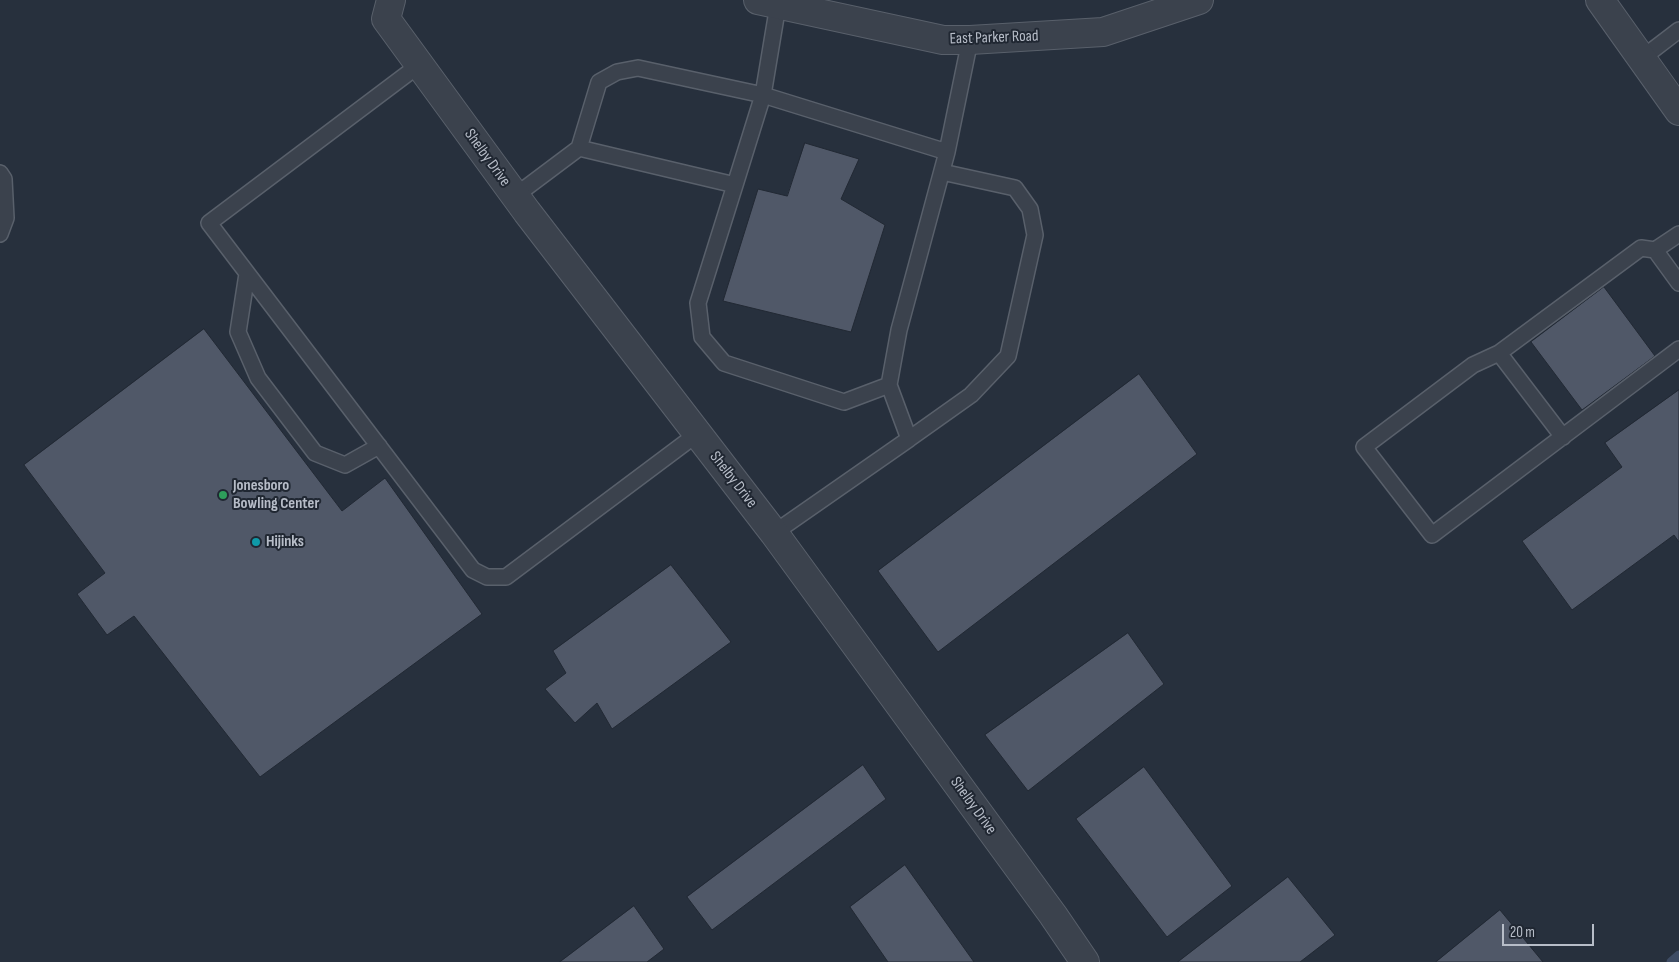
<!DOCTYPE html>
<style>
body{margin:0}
#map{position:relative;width:1679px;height:962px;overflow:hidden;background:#27303d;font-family:"Sofia Sans Condensed",sans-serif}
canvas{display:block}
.scale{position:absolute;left:1502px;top:924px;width:92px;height:22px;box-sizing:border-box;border:2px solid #b7bdc8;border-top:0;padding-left:6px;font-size:15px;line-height:18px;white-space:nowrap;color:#b7bdc8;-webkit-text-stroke:4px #202732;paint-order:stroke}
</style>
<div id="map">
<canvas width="1679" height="962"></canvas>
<div class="scale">20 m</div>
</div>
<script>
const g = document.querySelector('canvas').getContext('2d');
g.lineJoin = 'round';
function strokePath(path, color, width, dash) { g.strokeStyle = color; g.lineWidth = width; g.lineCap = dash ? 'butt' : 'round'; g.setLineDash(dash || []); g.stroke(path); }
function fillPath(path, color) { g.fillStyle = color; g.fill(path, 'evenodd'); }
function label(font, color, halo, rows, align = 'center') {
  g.font = font + ' "Sofia Sans Condensed",sans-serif'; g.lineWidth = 4; g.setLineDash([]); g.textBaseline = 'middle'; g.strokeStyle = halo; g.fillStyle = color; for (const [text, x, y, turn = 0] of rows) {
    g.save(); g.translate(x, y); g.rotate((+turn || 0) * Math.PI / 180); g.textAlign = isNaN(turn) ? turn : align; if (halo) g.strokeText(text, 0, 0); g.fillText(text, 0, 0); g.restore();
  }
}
const stream = new Path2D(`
 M 1671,962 L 1679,955`);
const building = new Path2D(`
 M 805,143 L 859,159 L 841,199 L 885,225 L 851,332 L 723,301 L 758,189 L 787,196 Z
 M 1604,287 L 1655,356 L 1582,410 L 1531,342 Z
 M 204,329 L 342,511 L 385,478 L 482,614 L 260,777 L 134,616 L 107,635 L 77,594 L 105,573 L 24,465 Z
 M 1139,374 L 1197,454 L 938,652 L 878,571 Z
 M 1679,390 L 1679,542 L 1674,535 L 1572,610 L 1522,541 L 1622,467 L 1605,443 Z
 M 671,565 L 731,642 L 612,729 L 597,703 L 575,723 L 545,689 L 566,673 L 553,651 Z
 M 1128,633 L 1164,684 L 1028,791 L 985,735 Z
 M 863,765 L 886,799 L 712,930 L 687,897 Z
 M 1144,767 L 1232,886 L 1167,937 L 1076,819 Z
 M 905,865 L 974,962 L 888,962 L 850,907 Z
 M 1288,877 L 1335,935 L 1300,962 L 1178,962 Z
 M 634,906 L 664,949 L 647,962 L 560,962 Z
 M 1500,910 L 1543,962 L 1436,962 Z`);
const service = new Path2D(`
 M 778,5 L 763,95 L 947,152 L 970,40
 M 1641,59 L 1679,30
 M 419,65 L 209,223 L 473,570 L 487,577 L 506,577 L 697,434
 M 0,173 L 4,179 L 6,218 L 0,234
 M 735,185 L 698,303 L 702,337 L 724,363 L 844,402 L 889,385
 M 515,196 L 579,148 L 735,185 L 763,95 L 638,68 L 617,72 L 599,82 L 579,148
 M 1679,234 L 1655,250 L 1679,283
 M 1655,250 L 1641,248 L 1499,353 L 1473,365 L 1364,447 L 1432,535 L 1679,349
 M 247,274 L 238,332 L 258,378 L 315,453 L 345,465 L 379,446
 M 1499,353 L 1563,437
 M 909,439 L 971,395 L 1008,356 L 1035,235 L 1030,209 L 1015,188 L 942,172
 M 774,533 L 909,439 L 889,385 L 899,330 L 947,152`);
const minor = new Path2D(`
 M 391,0 L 386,19 L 527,212 L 774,533 L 1053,915 L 1085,962`);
const tertiary = new Path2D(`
 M 758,0 L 943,40 L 970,40 L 1103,32 L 1199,0
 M 1600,0 L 1679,111`);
const markers = [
 [223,495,5,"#2e9e5b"],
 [256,542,5,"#0f9aa8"]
];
const streetNames = [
 ["East Parker Road",994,38,-2],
 ["Shelby Drive",487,158,54],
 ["Shelby Drive",733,480,52],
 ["Shelby Drive",973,806,54]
];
const poiNames = [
 ["Jonesboro",233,486],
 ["Bowling Center",233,504],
 ["Hijinks",266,542]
];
strokePath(stream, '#3e4c64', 9);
fillPath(building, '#505868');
strokePath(building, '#222934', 1);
strokePath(service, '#59606b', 18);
strokePath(minor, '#59606b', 30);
strokePath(tertiary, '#59606b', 30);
strokePath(service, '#3b424d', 15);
strokePath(minor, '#3b424d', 28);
strokePath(tertiary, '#3b424d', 28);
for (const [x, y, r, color] of markers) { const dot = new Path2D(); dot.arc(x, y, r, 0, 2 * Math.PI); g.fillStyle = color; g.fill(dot); strokePath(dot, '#202732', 2); }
label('16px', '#b7bdc8', '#202732', streetNames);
label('bold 16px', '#b7bdc8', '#202732', poiNames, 'left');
</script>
